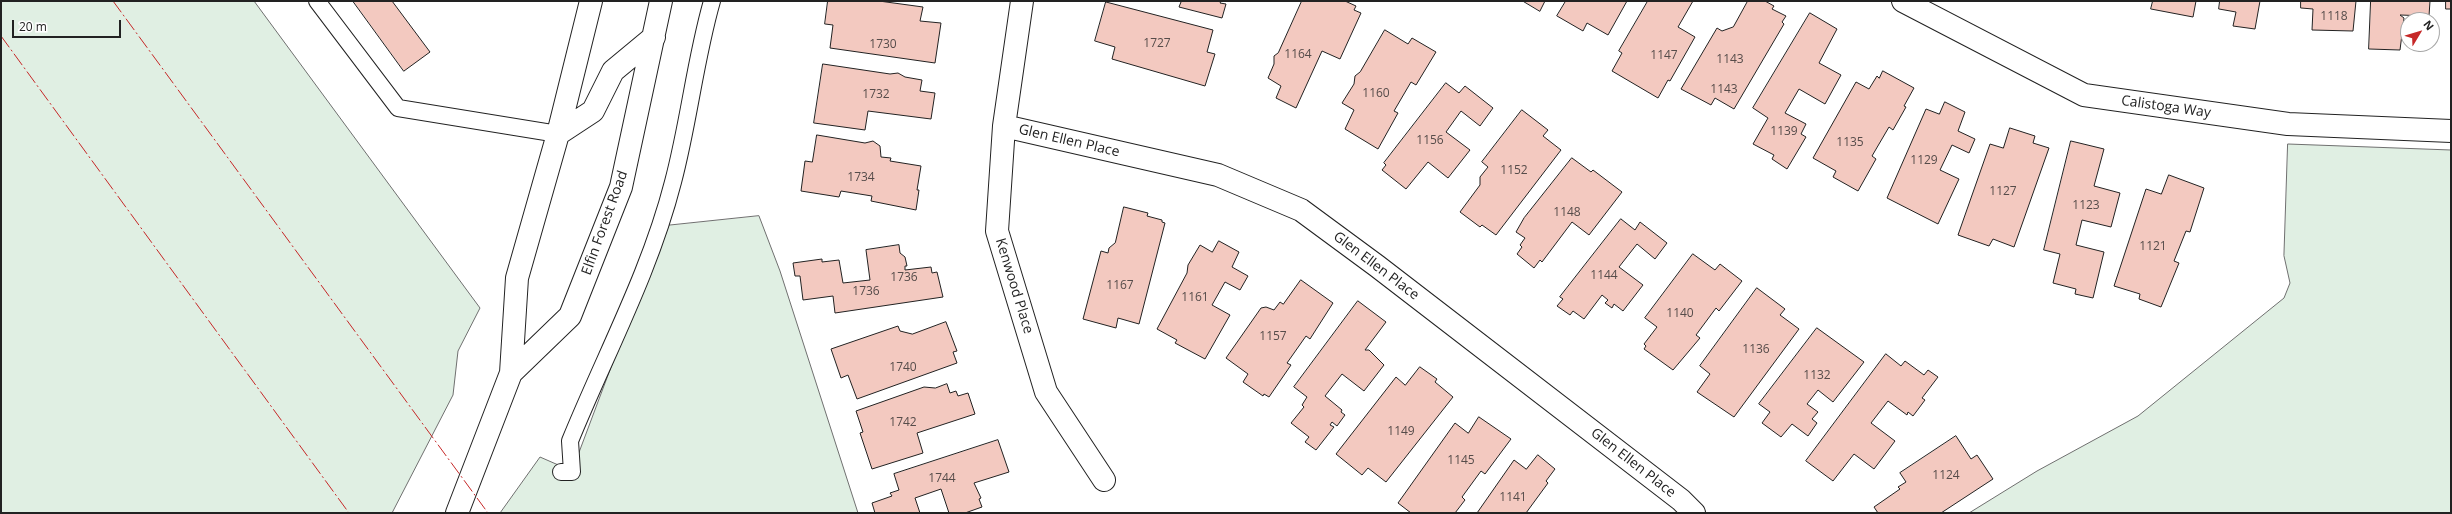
<!DOCTYPE html>
<style>
body{margin:0}
#map{position:relative;width:2452px;height:514px;overflow:hidden;background:#fff;font-family:"Open Sans",sans-serif}
canvas{display:block}
.frame{position:absolute;inset:0;border:2px solid #222;pointer-events:none}
.north{position:absolute;left:2400px;top:12px;width:40px;height:40px;box-sizing:border-box;background:#fff;border:1px solid #a7a7a7;border-radius:50%;rotate:52deg;font-size:11px;font-weight:700;line-height:16px;text-align:center;color:#222}
.north::after{content:'';display:block;margin:auto;width:14px;height:18px;background:#c62828;clip-path:polygon(50% 0,100% 100%,50% 72%,0 100%)}
.scale{position:absolute;left:12px;top:20px;width:109px;height:18px;box-sizing:border-box;border:2px solid #222;border-top:0;padding-left:5px;font-size:12px;line-height:14px;white-space:nowrap;color:#222;-webkit-text-stroke:3px #fff;paint-order:stroke}
</style>
<div id="map">
<canvas width="2452" height="514"></canvas>
<div class="frame"></div>
<div class="north">N</div>
<div class="scale">20 m</div>
</div>
<script>
const g = document.querySelector('canvas').getContext('2d');
g.lineJoin = 'round';
function fillPath(path, color) { g.fillStyle = color; g.fill(path, 'evenodd'); }
function strokePath(path, color, width, dash) { g.strokeStyle = color; g.lineWidth = width; g.lineCap = dash ? 'butt' : 'round'; g.setLineDash(dash || []); g.stroke(path); }
function label(font, color, halo, rows, align = 'center') {
  g.font = font + ' "Open Sans",sans-serif'; g.lineWidth = 3; g.setLineDash([]); g.textBaseline = 'middle'; g.strokeStyle = halo; g.fillStyle = color; for (const [text, x, y, turn = 0] of rows) {
    g.save(); g.translate(x, y); g.rotate((+turn || 0) * Math.PI / 180); g.textAlign = isNaN(turn) ? turn : align; if (halo) g.strokeText(text, 0, 0); g.fillText(text, 0, 0); g.restore();
  }
}
const green = new Path2D(`
 M 1,1 L 254,1 L 480,308 L 458,351 L 453,395 L 392,513 L 1,513 Z
 M 2288,144 L 2451,150 L 2451,513 L 1969,513 L 2037,471 L 2138,416 L 2284,298 L 2290,283 L 2284,256 Z
 M 759,216 L 780,271 L 858,513 L 500,513 L 540,457 L 572,471 L 664,226 Z`);
const building = new Path2D(`
 M 353,1 L 392,1 L 430,52 L 404,71 Z
 M 828,1 L 879,1 L 923,7 L 920,21 L 941,23 L 935,63 L 830,48 L 833,25 L 825,24 Z
 M 1176,1 L 1221,1 L 1220,3 L 1226,4 L 1222,18 L 1179,7 L 1181,2 Z
 M 1302,1 L 1345,1 L 1356,6 L 1354,10 L 1361,13 L 1340,59 L 1322,51 L 1296,108 L 1276,98 L 1281,86 L 1268,78 L 1274,64 L 1274,56 L 1278,53 Z
 M 1523,1 L 1545,1 L 1540,11 Z
 M 1566,1 L 1627,1 L 1608,35 L 1587,23 L 1583,31 L 1557,16 Z
 M 1648,1 L 1693,1 L 1678,27 L 1695,37 L 1670,81 L 1668,80 L 1658,98 L 1612,71 L 1622,53 L 1619,51 Z
 M 1748,1 L 1765,1 L 1774,6 L 1772,9 L 1786,16 L 1782,22 L 1784,24 L 1734,109 L 1715,98 L 1711,105 L 1681,89 L 1717,28 L 1722,31 L 1733,27 Z
 M 2153,1 L 2196,1 L 2193,17 L 2151,9 Z
 M 2220,1 L 2260,1 L 2255,29 L 2233,26 L 2236,12 L 2219,9 Z
 M 2301,1 L 2356,1 L 2353,31 L 2312,30 L 2313,9 L 2301,8 Z
 M 2371,1 L 2430,1 L 2429,16 L 2400,15 L 2404,18 L 2400,50 L 2369,49 Z
 M 2446,1 L 2451,1 L 2451,9 L 2446,9 Z
 M 1106,2 L 1213,30 L 1207,52 L 1215,54 L 1205,86 L 1112,59 L 1115,47 L 1095,41 Z
 M 1810,13 L 1837,29 L 1819,63 L 1841,75 L 1825,104 L 1799,89 L 1785,113 L 1806,124 L 1801,134 L 1806,137 L 1787,169 L 1772,159 L 1774,155 L 1753,144 L 1768,118 L 1753,108 Z
 M 1385,30 L 1408,44 L 1412,38 L 1436,52 L 1416,85 L 1411,82 L 1394,111 L 1398,113 L 1378,149 L 1345,129 L 1354,110 L 1342,103 L 1354,84 L 1355,76 L 1360,72 Z
 M 823,64 L 890,74 L 898,73 L 905,77 L 922,80 L 920,91 L 935,93 L 931,119 L 868,111 L 865,130 L 814,123 Z
 M 1883,71 L 1914,88 L 1904,106 L 1906,107 L 1893,130 L 1889,127 L 1872,156 L 1876,159 L 1858,191 L 1833,177 L 1836,171 L 1813,158 L 1856,82 L 1869,89 L 1877,76 L 1879,78 Z
 M 1446,83 L 1459,93 L 1465,86 L 1493,108 L 1480,126 L 1461,111 L 1446,132 L 1470,150 L 1448,178 L 1428,162 L 1406,189 L 1382,170 L 1386,165 L 1384,163 Z
 M 1945,102 L 1965,112 L 1958,131 L 1975,139 L 1969,153 L 1952,145 L 1940,170 L 1959,179 L 1938,224 L 1887,198 L 1926,109 L 1939,114 Z
 M 1522,110 L 1548,130 L 1543,136 L 1561,150 L 1496,235 L 1482,225 L 1480,227 L 1460,212 L 1480,185 L 1480,177 L 1488,167 L 1482,162 Z
 M 2010,128 L 2035,136 L 2033,143 L 2049,148 L 2014,247 L 1993,239 L 1989,246 L 1958,235 L 1990,144 L 2003,148 Z
 M 817,135 L 865,143 L 873,141 L 880,146 L 881,157 L 891,158 L 890,161 L 921,166 L 917,190 L 919,190 L 916,210 L 871,201 L 872,196 L 841,191 L 839,197 L 801,191 L 805,161 L 812,162 Z
 M 2071,141 L 2104,149 L 2094,186 L 2120,193 L 2111,227 L 2082,220 L 2076,245 L 2104,252 L 2093,298 L 2075,294 L 2076,289 L 2053,283 L 2060,254 L 2044,250 Z
 M 1572,158 L 1591,172 L 1593,170 L 1622,192 L 1589,235 L 1572,222 L 1542,262 L 1540,260 L 1534,268 L 1517,254 L 1522,247 L 1520,245 L 1525,238 L 1516,232 L 1524,218 Z
 M 2169,175 L 2204,188 L 2190,232 L 2186,231 L 2174,261 L 2179,263 L 2161,307 L 2139,299 L 2140,294 L 2114,286 L 2146,189 L 2161,194 Z
 M 1124,207 L 1148,213 L 1147,216 L 1162,220 L 1162,222 L 1165,223 L 1139,324 L 1118,318 L 1116,328 L 1083,319 L 1101,251 L 1108,253 L 1109,248 L 1115,243 Z
 M 1621,219 L 1635,230 L 1640,222 L 1667,243 L 1655,259 L 1637,244 L 1619,267 L 1643,285 L 1623,311 L 1614,304 L 1612,308 L 1605,303 L 1608,300 L 1602,295 L 1584,319 L 1573,311 L 1570,315 L 1557,306 L 1563,299 L 1560,297 Z
 M 1219,241 L 1239,252 L 1232,267 L 1248,276 L 1240,290 L 1225,282 L 1212,305 L 1230,315 L 1205,359 L 1175,343 L 1177,340 L 1157,329 L 1187,273 L 1188,265 L 1200,245 L 1212,252 Z
 M 899,245 L 900,253 L 905,257 L 907,266 L 905,266 L 905,270 L 931,267 L 932,273 L 937,272 L 943,297 L 835,313 L 833,296 L 803,300 L 800,276 L 795,276 L 793,263 L 822,259 L 822,262 L 839,260 L 843,283 L 870,280 L 866,250 Z
 M 1693,254 L 1715,270 L 1720,264 L 1742,281 L 1719,311 L 1716,308 L 1696,335 L 1700,338 L 1673,370 L 1644,349 L 1646,346 L 1644,344 L 1657,327 L 1645,318 Z
 M 1301,280 L 1333,303 L 1310,339 L 1306,336 L 1287,363 L 1291,365 L 1269,397 L 1264,394 L 1263,396 L 1243,382 L 1248,374 L 1226,358 L 1261,308 L 1266,307 L 1274,310 L 1280,302 L 1283,304 Z
 M 1757,288 L 1785,309 L 1780,315 L 1799,329 L 1734,417 L 1697,392 L 1710,374 L 1700,366 Z
 M 1358,301 L 1386,322 L 1365,350 L 1369,350 L 1384,365 L 1364,391 L 1342,374 L 1325,396 L 1342,410 L 1341,412 L 1345,415 L 1337,426 L 1332,422 L 1330,425 L 1334,427 L 1316,450 L 1305,442 L 1309,437 L 1291,423 L 1304,407 L 1302,405 L 1307,397 L 1294,387 Z
 M 946,322 L 957,351 L 953,352 L 957,363 L 857,399 L 848,375 L 841,378 L 831,349 L 898,326 L 900,331 L 912,334 Z
 M 1817,328 L 1864,362 L 1833,402 L 1818,390 L 1807,404 L 1818,412 L 1812,419 L 1817,423 L 1808,436 L 1792,424 L 1781,437 L 1762,423 L 1770,412 L 1759,404 Z
 M 1886,354 L 1901,366 L 1905,361 L 1924,375 L 1928,370 L 1938,377 L 1922,398 L 1925,400 L 1913,416 L 1908,412 L 1907,415 L 1888,401 L 1871,423 L 1895,441 L 1874,469 L 1854,454 L 1833,481 L 1806,461 Z
 M 1420,367 L 1437,379 L 1435,382 L 1453,397 L 1386,482 L 1368,468 L 1362,475 L 1336,454 L 1396,377 L 1405,385 Z
 M 947,384 L 950,393 L 956,391 L 958,396 L 968,393 L 975,414 L 917,433 L 923,453 L 872,469 L 860,433 L 863,432 L 856,411 L 924,387 L 935,388 Z
 M 1479,417 L 1511,439 L 1485,474 L 1481,471 L 1462,497 L 1465,500 L 1455,513 L 1411,513 L 1398,503 L 1455,423 L 1468,433 Z
 M 1956,436 L 1971,459 L 1977,455 L 1993,479 L 1941,513 L 1878,513 L 1874,507 L 1900,489 L 1898,487 L 1906,482 L 1900,473 Z
 M 998,440 L 1009,472 L 974,483 L 981,498 L 979,499 L 982,507 L 965,513 L 949,513 L 941,489 L 915,498 L 920,513 L 875,513 L 872,503 L 892,496 L 890,493 L 899,490 L 894,474 Z
 M 1538,455 L 1555,469 L 1546,481 L 1548,483 L 1526,513 L 1477,513 L 1514,460 L 1526,469 Z`);
const service = new Path2D(`
 M 317,1 L 398,108 L 558,134
 M 561,472 L 572,472 L 570,441 C 605,355 650,272 673,182 C 689,122 695,60 712,1`);
const minor = new Path2D(`
 M 1022,1 L 1004,126 L 997,231 L 1046,392 L 1104,480
 M 1903,1 L 2084,95 L 2288,124 L 2451,131
 M 1004,126 L 1218,175 L 1301,210 L 1377,266 L 1681,500 L 1694,513`);
const secondary = new Path2D(`
 M 558,134 L 593,111 L 613,71 L 654,37
 M 511,373 L 570,316 L 621,187 L 661,1
 M 457,513 L 511,373 L 517,278 L 558,134 L 591,1`);
const power = new Path2D(`
 M 113,1 L 488,513
 M 1,36 L 349,513`);
const numberNames = [
 ["1118",2334,17],
 ["1727",1157,44],
 ["1730",883,45],
 ["1164",1298,55],
 ["1147",1664,56],
 ["1143",1730,60],
 ["1143",1724,90],
 ["1160",1376,94],
 ["1732",876,95],
 ["1139",1784,132],
 ["1156",1430,141],
 ["1135",1850,143],
 ["1129",1924,161],
 ["1152",1514,171],
 ["1734",861,178],
 ["1127",2003,192],
 ["1123",2086,206],
 ["1148",1567,213],
 ["1121",2153,247],
 ["1144",1604,276],
 ["1736",904,278],
 ["1167",1120,286],
 ["1736",866,292],
 ["1161",1195,298],
 ["1140",1680,314],
 ["1157",1273,337],
 ["1136",1756,350],
 ["1740",903,368],
 ["1132",1817,376],
 ["1742",903,423],
 ["1149",1401,432],
 ["1145",1461,461],
 ["1124",1946,476],
 ["1744",942,479],
 ["1141",1513,498]
];
const streetNames = [
 ["Calistoga Way",2166,107,8],
 ["Glen Ellen Place",1069,141,13],
 ["Elfin Forest Road",605,223,-70],
 ["Glen Ellen Place",1376,266,37],
 ["Kenwood Place",1014,286,73],
 ["Glen Ellen Place",1633,463,38]
];
fillPath(green, '#e0efe3');
strokePath(green, '#6f6f6f', 1);
fillPath(building, '#f3c9c0');
strokePath(building, '#222', 1);
strokePath(service, '#222', 18);
strokePath(minor, '#222', 24);
strokePath(secondary, '#222', 24);
strokePath(service, '#fff', 16);
strokePath(minor, '#fff', 22);
strokePath(secondary, '#fff', 22);
strokePath(power, '#c62828', 1, [14, 3, 2, 3]);
label('12px', '#564c4a', null, numberNames);
label('14px', '#222', '#fff', streetNames);
</script>
